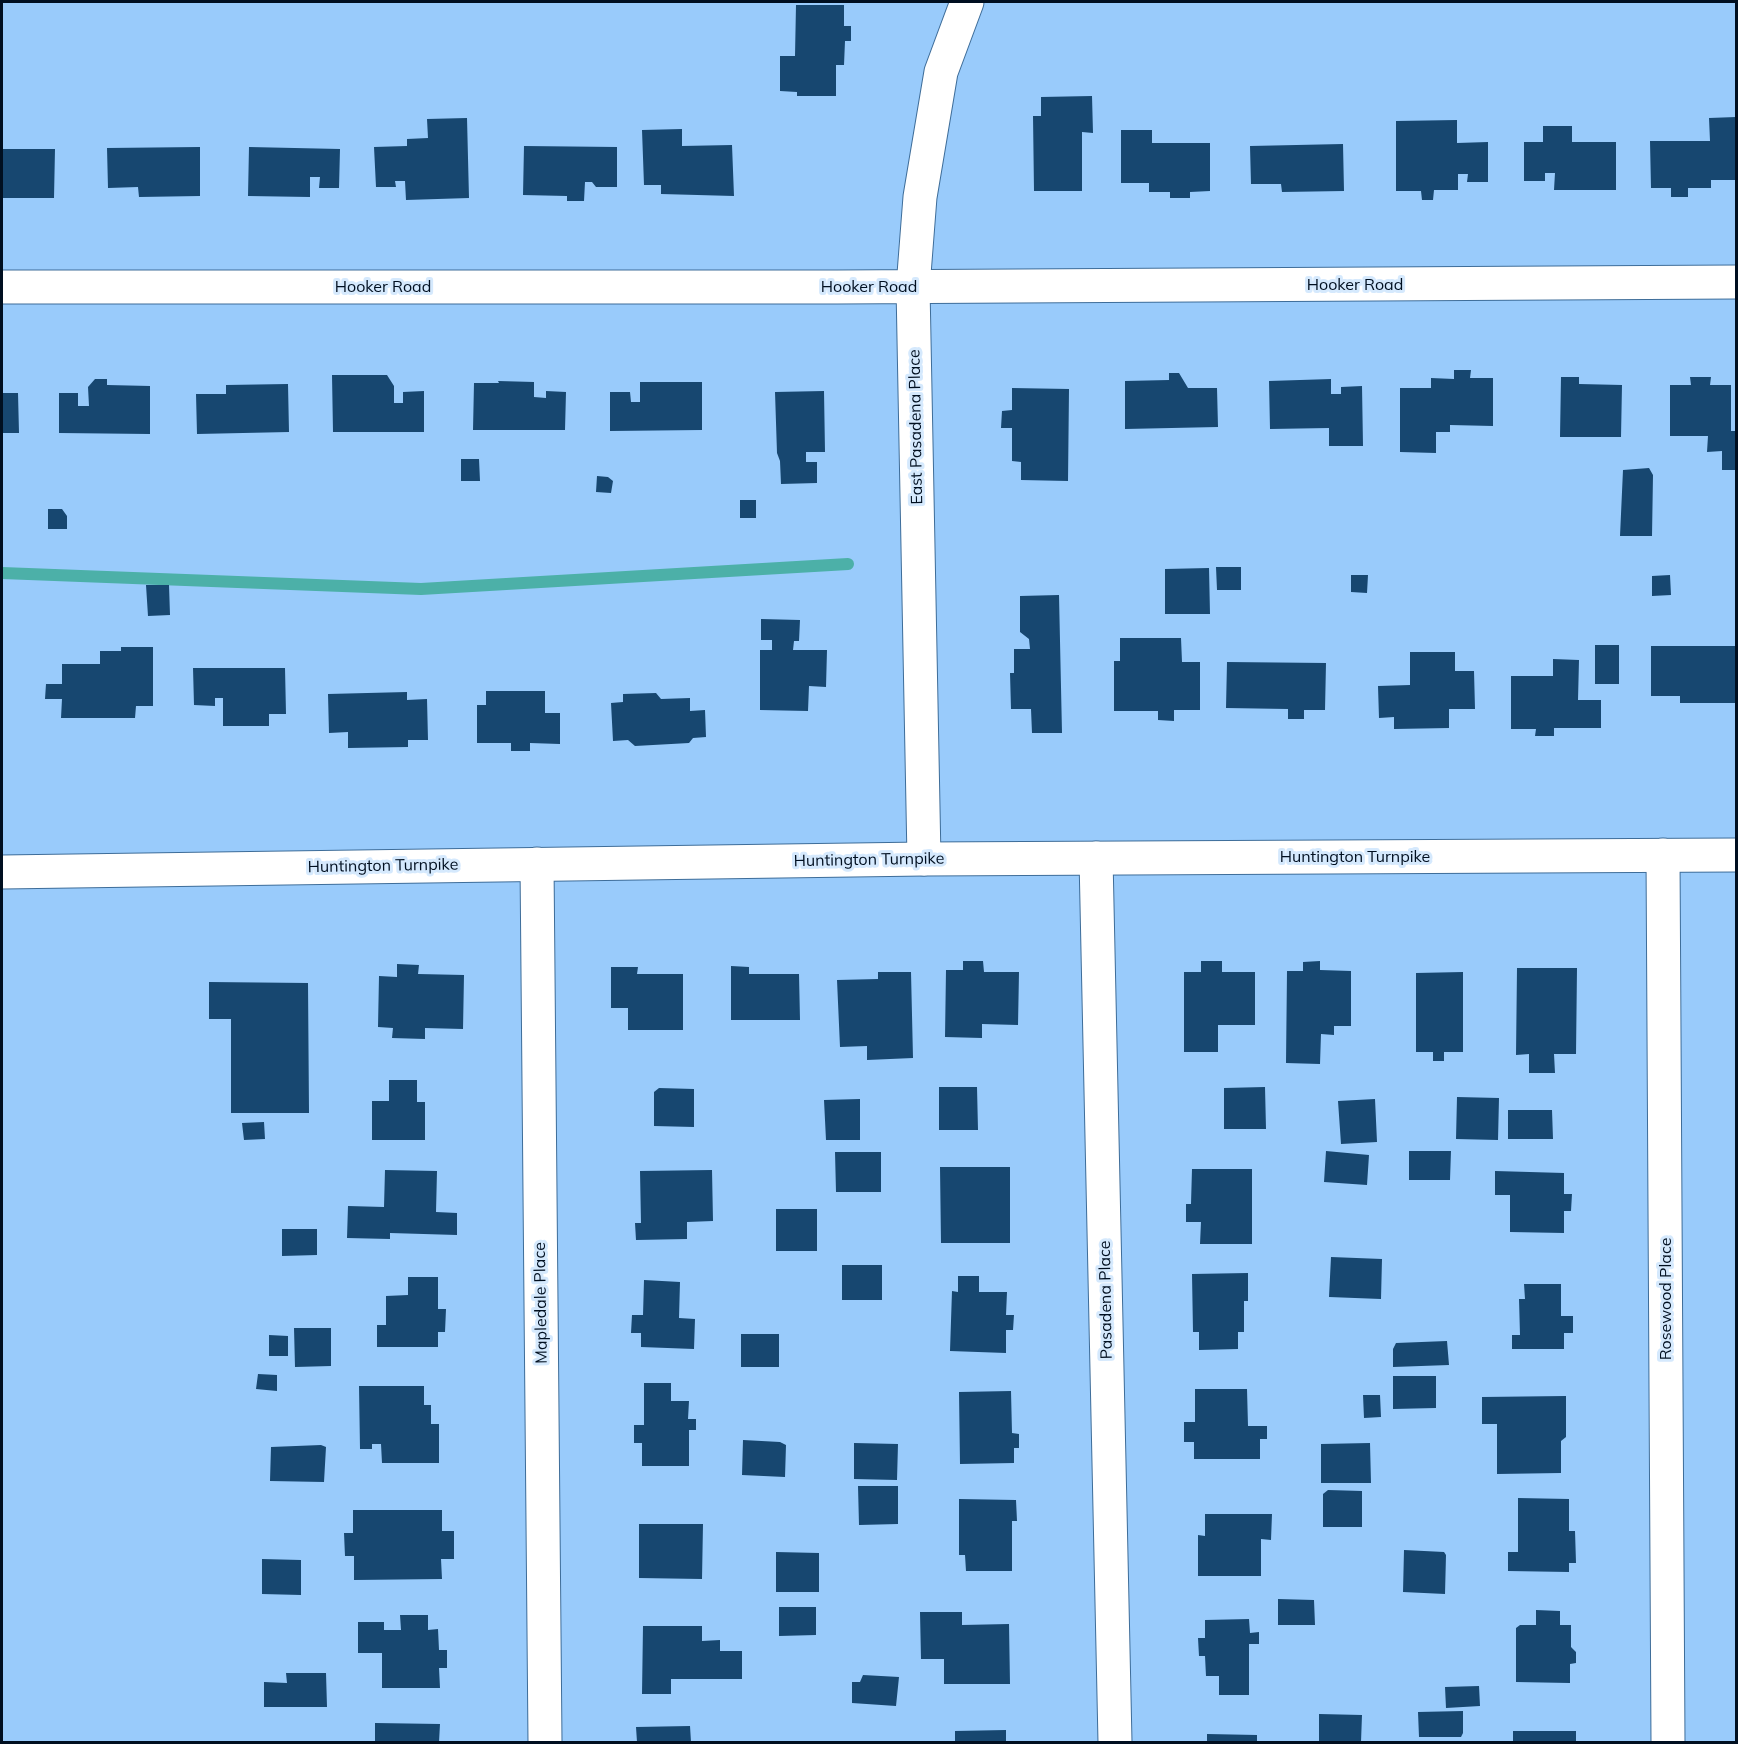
<!DOCTYPE html>
<style>
body{margin:0}
#map{position:relative;width:1738px;height:1744px;overflow:hidden;background:#99cbfb;font-family:Mulish,sans-serif}
canvas{display:block}
.frame{position:absolute;inset:0;border:3px solid #000f20;pointer-events:none}
</style>
<div id="map">
<canvas width="1738" height="1744"></canvas>
<div class="frame"></div>
</div>
<script>
const g = document.querySelector('canvas').getContext('2d');
g.lineJoin = 'round';
function strokePath(path, color, width, dash) { g.strokeStyle = color; g.lineWidth = width; g.lineCap = dash ? 'butt' : 'round'; g.setLineDash(dash || []); g.stroke(path); }
function fillPath(path, color) { g.fillStyle = color; g.fill(path, 'evenodd'); }
function label(font, color, halo, rows, align = 'center') {
  g.font = font + ' Mulish,sans-serif'; g.lineWidth = 6; g.setLineDash([]); g.textBaseline = 'middle'; g.strokeStyle = halo; g.fillStyle = color; for (const [text, x, y, turn = 0] of rows) {
    g.save(); g.translate(x, y); g.rotate((+turn || 0) * Math.PI / 180); g.textAlign = isNaN(turn) ? turn : align; if (halo) g.strokeText(text, 0, 0); g.fillText(text, 0, 0); g.restore();
  }
}
const stream = new Path2D(`
 M 2,573 L 421,589 L 848,564`);
const building = new Path2D(`
 M 796,5 L 844,5 L 844,26 L 851,26 L 851,41 L 845,41 L 844,65 L 836,65 L 836,96 L 797,96 L 797,92 L 780,91 L 780,56 L 795,56 Z
 M 1092,96 L 1093,133 L 1082,132 L 1082,191 L 1034,191 L 1033,116 L 1041,116 L 1041,97 Z
 M 1736,117 L 1736,180 L 1711,180 L 1711,188 L 1688,188 L 1688,197 L 1671,197 L 1671,188 L 1651,188 L 1650,141 L 1710,141 L 1709,118 Z
 M 467,118 L 469,198 L 406,200 L 405,181 L 395,181 L 396,187 L 376,187 L 374,147 L 407,146 L 407,139 L 428,138 L 427,119 Z
 M 1457,120 L 1457,143 L 1488,142 L 1488,182 L 1467,182 L 1468,174 L 1458,174 L 1458,190 L 1434,190 L 1433,200 L 1422,200 L 1421,191 L 1396,191 L 1396,121 Z
 M 1543,126 L 1572,126 L 1572,142 L 1616,142 L 1616,190 L 1554,190 L 1555,173 L 1545,173 L 1545,181 L 1524,181 L 1524,142 L 1543,142 Z
 M 682,129 L 682,146 L 732,145 L 734,196 L 661,194 L 661,185 L 644,185 L 642,130 Z
 M 1121,130 L 1152,130 L 1152,143 L 1210,143 L 1210,191 L 1190,192 L 1190,198 L 1170,198 L 1170,192 L 1149,192 L 1149,183 L 1121,183 Z
 M 1343,144 L 1344,191 L 1282,192 L 1281,184 L 1251,184 L 1250,146 Z
 M 524,146 L 617,147 L 617,187 L 596,187 L 592,182 L 585,182 L 584,201 L 567,201 L 567,196 L 523,195 Z
 M 200,147 L 200,196 L 139,197 L 138,187 L 108,188 L 107,148 Z
 M 249,147 L 340,149 L 339,188 L 319,188 L 320,177 L 310,177 L 310,197 L 248,196 Z
 M 2,149 L 55,149 L 54,198 L 2,198 Z
 M 1454,370 L 1471,370 L 1470,378 L 1493,378 L 1493,426 L 1450,425 L 1450,432 L 1436,432 L 1436,453 L 1400,452 L 1400,388 L 1431,388 L 1431,378 L 1454,379 Z
 M 1169,373 L 1179,373 L 1188,388 L 1217,388 L 1218,427 L 1125,429 L 1125,381 L 1169,380 Z
 M 332,375 L 387,375 L 394,386 L 394,403 L 403,403 L 403,392 L 424,391 L 424,432 L 333,432 Z
 M 1561,377 L 1579,377 L 1579,384 L 1622,385 L 1621,437 L 1560,437 Z
 M 1690,377 L 1711,377 L 1710,385 L 1731,385 L 1731,431 L 1736,431 L 1736,470 L 1722,470 L 1722,451 L 1707,452 L 1708,436 L 1670,436 L 1670,385 L 1691,385 Z
 M 95,379 L 107,379 L 107,385 L 150,386 L 150,434 L 59,433 L 59,393 L 78,393 L 78,406 L 89,406 L 88,387 Z
 M 1331,379 L 1331,394 L 1341,394 L 1341,387 L 1362,386 L 1363,446 L 1329,446 L 1329,428 L 1270,429 L 1269,381 Z
 M 498,381 L 534,382 L 534,397 L 546,398 L 546,391 L 566,392 L 565,430 L 473,430 L 474,383 L 499,383 Z
 M 640,382 L 702,382 L 702,430 L 610,431 L 610,392 L 630,392 L 631,402 L 640,402 Z
 M 288,384 L 289,432 L 197,434 L 196,394 L 226,394 L 226,385 Z
 M 1012,388 L 1069,389 L 1068,481 L 1021,480 L 1021,462 L 1012,461 L 1012,428 L 1001,428 L 1002,411 L 1012,410 Z
 M 824,391 L 825,452 L 806,452 L 806,462 L 817,462 L 817,483 L 781,484 L 780,461 L 777,453 L 775,392 Z
 M 2,393 L 18,393 L 19,433 L 2,433 Z
 M 461,459 L 479,459 L 480,481 L 461,481 Z
 M 1649,468 L 1653,475 L 1652,536 L 1620,536 L 1623,470 Z
 M 597,476 L 608,477 L 613,481 L 611,493 L 596,492 Z
 M 740,500 L 756,500 L 756,518 L 740,518 Z
 M 48,509 L 62,509 L 67,516 L 67,529 L 48,529 Z
 M 1216,567 L 1241,567 L 1241,590 L 1217,590 Z
 M 1209,568 L 1210,614 L 1165,614 L 1165,569 Z
 M 1351,575 L 1368,575 L 1367,593 L 1351,592 Z
 M 1670,575 L 1671,595 L 1652,596 L 1652,576 Z
 M 146,585 L 169,585 L 170,615 L 148,616 Z
 M 1059,595 L 1062,733 L 1032,733 L 1031,709 L 1011,709 L 1010,673 L 1014,673 L 1014,649 L 1030,649 L 1029,639 L 1020,632 L 1020,596 Z
 M 761,619 L 800,620 L 799,641 L 794,641 L 793,650 L 827,650 L 826,687 L 809,686 L 808,711 L 760,710 L 760,650 L 772,650 L 772,640 L 761,640 Z
 M 1120,638 L 1181,638 L 1182,662 L 1200,662 L 1200,710 L 1174,710 L 1174,721 L 1158,720 L 1158,711 L 1114,711 L 1114,661 L 1120,661 Z
 M 1595,645 L 1619,645 L 1619,684 L 1595,684 Z
 M 1651,646 L 1736,646 L 1736,703 L 1680,703 L 1680,696 L 1651,696 Z
 M 121,647 L 153,647 L 153,706 L 136,706 L 135,718 L 61,718 L 62,699 L 45,699 L 46,684 L 62,684 L 62,664 L 100,664 L 100,651 L 121,651 Z
 M 1410,652 L 1455,652 L 1455,671 L 1474,671 L 1475,709 L 1449,709 L 1449,728 L 1394,729 L 1394,717 L 1379,718 L 1378,686 L 1410,685 Z
 M 1553,659 L 1579,660 L 1578,700 L 1601,700 L 1601,728 L 1554,728 L 1554,736 L 1535,736 L 1536,729 L 1511,729 L 1511,676 L 1553,676 Z
 M 1227,662 L 1326,663 L 1325,710 L 1304,710 L 1304,719 L 1288,719 L 1288,709 L 1226,708 Z
 M 193,668 L 285,668 L 286,714 L 269,714 L 269,726 L 223,726 L 223,698 L 215,698 L 215,706 L 194,705 Z
 M 486,691 L 545,691 L 545,713 L 560,713 L 560,744 L 530,743 L 530,751 L 511,751 L 511,743 L 477,743 L 477,705 L 486,705 Z
 M 407,692 L 407,700 L 427,699 L 428,740 L 408,740 L 408,747 L 348,748 L 348,732 L 329,733 L 328,694 Z
 M 656,693 L 661,699 L 690,698 L 690,711 L 705,710 L 706,737 L 693,738 L 689,743 L 635,746 L 628,740 L 613,741 L 611,703 L 623,702 L 623,694 Z
 M 963,961 L 983,961 L 984,972 L 1019,972 L 1018,1025 L 982,1024 L 982,1038 L 945,1037 L 946,970 L 963,970 Z
 M 1201,961 L 1222,961 L 1222,972 L 1255,972 L 1255,1025 L 1218,1025 L 1218,1052 L 1184,1052 L 1184,972 L 1201,972 Z
 M 1320,961 L 1320,970 L 1351,971 L 1351,1026 L 1334,1026 L 1334,1035 L 1321,1034 L 1320,1064 L 1286,1063 L 1287,971 L 1303,971 L 1303,962 Z
 M 397,964 L 419,965 L 418,974 L 464,975 L 463,1029 L 425,1028 L 425,1039 L 392,1038 L 393,1028 L 378,1027 L 379,976 L 397,977 Z
 M 731,966 L 749,967 L 749,974 L 799,974 L 800,1020 L 731,1020 Z
 M 611,967 L 638,967 L 637,974 L 683,974 L 683,1030 L 628,1030 L 628,1008 L 611,1008 Z
 M 1517,968 L 1577,968 L 1576,1054 L 1554,1054 L 1555,1073 L 1529,1073 L 1529,1054 L 1516,1055 Z
 M 878,972 L 911,972 L 913,1058 L 867,1060 L 867,1046 L 840,1047 L 837,980 L 878,979 Z
 M 1463,972 L 1463,1052 L 1444,1052 L 1444,1061 L 1433,1061 L 1433,1052 L 1416,1052 L 1416,973 Z
 M 209,982 L 308,983 L 309,1113 L 231,1113 L 231,1019 L 209,1019 Z
 M 389,1080 L 417,1080 L 417,1102 L 425,1102 L 425,1140 L 372,1140 L 372,1101 L 389,1101 Z
 M 939,1087 L 977,1087 L 978,1130 L 939,1130 Z
 M 1265,1087 L 1266,1129 L 1224,1129 L 1224,1088 Z
 M 659,1088 L 694,1089 L 694,1127 L 654,1126 L 654,1092 Z
 M 1457,1097 L 1499,1098 L 1498,1140 L 1456,1139 Z
 M 860,1099 L 860,1140 L 826,1140 L 824,1100 Z
 M 1375,1099 L 1377,1142 L 1341,1144 L 1338,1101 Z
 M 1508,1110 L 1552,1110 L 1553,1139 L 1508,1139 Z
 M 264,1122 L 265,1139 L 244,1140 L 242,1123 Z
 M 1326,1151 L 1369,1155 L 1367,1185 L 1324,1182 Z
 M 1409,1151 L 1451,1151 L 1450,1180 L 1409,1180 Z
 M 835,1152 L 881,1152 L 881,1192 L 836,1192 Z
 M 940,1167 L 1010,1167 L 1010,1243 L 941,1243 Z
 M 1192,1169 L 1252,1169 L 1252,1244 L 1200,1244 L 1201,1222 L 1186,1222 L 1186,1204 L 1191,1204 Z
 M 385,1170 L 437,1171 L 436,1212 L 457,1213 L 457,1235 L 390,1233 L 390,1239 L 347,1238 L 348,1206 L 384,1207 Z
 M 712,1170 L 713,1221 L 687,1222 L 687,1239 L 636,1240 L 635,1223 L 641,1223 L 640,1171 Z
 M 1495,1171 L 1564,1173 L 1564,1194 L 1572,1194 L 1571,1211 L 1564,1211 L 1564,1233 L 1510,1232 L 1510,1195 L 1495,1195 Z
 M 776,1209 L 817,1209 L 817,1251 L 776,1251 Z
 M 282,1229 L 317,1229 L 317,1255 L 282,1256 Z
 M 1331,1257 L 1382,1259 L 1381,1299 L 1329,1297 Z
 M 842,1265 L 882,1265 L 882,1300 L 842,1300 Z
 M 1248,1273 L 1248,1301 L 1244,1301 L 1244,1332 L 1238,1332 L 1238,1349 L 1199,1350 L 1199,1332 L 1193,1332 L 1192,1274 Z
 M 958,1276 L 979,1276 L 979,1292 L 1007,1292 L 1006,1315 L 1014,1315 L 1013,1330 L 1006,1330 L 1006,1353 L 950,1351 L 952,1291 L 958,1292 Z
 M 408,1277 L 438,1277 L 438,1309 L 446,1309 L 445,1332 L 438,1332 L 438,1347 L 377,1347 L 377,1325 L 386,1325 L 386,1296 L 408,1295 Z
 M 644,1280 L 680,1282 L 679,1318 L 695,1319 L 694,1349 L 641,1347 L 641,1333 L 631,1333 L 632,1315 L 643,1315 Z
 M 1524,1284 L 1561,1284 L 1561,1316 L 1573,1316 L 1573,1333 L 1564,1333 L 1564,1349 L 1512,1349 L 1512,1335 L 1520,1335 L 1519,1299 L 1525,1299 Z
 M 294,1328 L 331,1328 L 331,1366 L 295,1367 Z
 M 741,1334 L 779,1334 L 779,1367 L 741,1367 Z
 M 269,1335 L 288,1336 L 288,1356 L 269,1356 Z
 M 1447,1341 L 1449,1365 L 1393,1367 L 1393,1349 L 1396,1343 Z
 M 258,1374 L 277,1375 L 277,1391 L 256,1389 Z
 M 1393,1376 L 1436,1376 L 1436,1408 L 1393,1409 Z
 M 644,1383 L 671,1383 L 671,1401 L 689,1401 L 688,1419 L 696,1419 L 696,1430 L 689,1430 L 689,1466 L 642,1466 L 642,1443 L 634,1443 L 634,1425 L 644,1425 Z
 M 359,1386 L 424,1386 L 424,1405 L 431,1405 L 431,1424 L 439,1424 L 439,1463 L 382,1463 L 381,1444 L 372,1444 L 372,1449 L 360,1449 Z
 M 1195,1389 L 1247,1389 L 1248,1426 L 1267,1426 L 1267,1439 L 1260,1439 L 1260,1459 L 1194,1459 L 1194,1442 L 1184,1442 L 1184,1422 L 1195,1422 Z
 M 1011,1391 L 1012,1433 L 1019,1434 L 1019,1448 L 1014,1448 L 1014,1463 L 960,1464 L 959,1392 Z
 M 1363,1395 L 1380,1395 L 1381,1417 L 1364,1418 Z
 M 1566,1396 L 1566,1437 L 1561,1441 L 1561,1473 L 1497,1474 L 1497,1424 L 1482,1424 L 1482,1397 Z
 M 743,1440 L 780,1442 L 786,1445 L 785,1477 L 742,1475 Z
 M 854,1443 L 898,1444 L 897,1480 L 854,1479 Z
 M 1370,1443 L 1371,1483 L 1321,1483 L 1321,1444 Z
 M 321,1445 L 326,1447 L 324,1482 L 270,1481 L 271,1447 Z
 M 858,1486 L 898,1486 L 898,1524 L 859,1525 Z
 M 1328,1490 L 1362,1491 L 1362,1527 L 1323,1527 L 1323,1494 Z
 M 1518,1498 L 1569,1499 L 1569,1531 L 1575,1531 L 1576,1563 L 1569,1563 L 1569,1572 L 1508,1571 L 1508,1552 L 1518,1552 Z
 M 959,1499 L 1016,1500 L 1017,1521 L 1012,1521 L 1012,1571 L 966,1571 L 965,1555 L 959,1555 Z
 M 353,1510 L 442,1510 L 442,1531 L 454,1531 L 454,1559 L 441,1559 L 442,1579 L 354,1580 L 354,1556 L 345,1556 L 344,1533 L 353,1533 Z
 M 1205,1514 L 1272,1514 L 1271,1540 L 1261,1539 L 1261,1576 L 1198,1576 L 1198,1535 L 1205,1536 Z
 M 639,1524 L 703,1524 L 702,1579 L 639,1578 Z
 M 1404,1550 L 1444,1552 L 1446,1555 L 1445,1594 L 1403,1592 Z
 M 776,1552 L 819,1553 L 819,1592 L 776,1592 Z
 M 262,1559 L 301,1560 L 301,1595 L 262,1594 Z
 M 1278,1599 L 1314,1600 L 1315,1625 L 1278,1625 Z
 M 779,1607 L 816,1607 L 816,1635 L 779,1636 Z
 M 1536,1610 L 1560,1611 L 1560,1625 L 1571,1625 L 1571,1647 L 1576,1652 L 1576,1663 L 1570,1664 L 1570,1683 L 1516,1682 L 1516,1628 L 1520,1625 L 1536,1625 Z
 M 920,1612 L 962,1612 L 962,1625 L 1009,1624 L 1010,1684 L 944,1684 L 944,1659 L 921,1659 Z
 M 400,1615 L 428,1615 L 428,1630 L 438,1629 L 439,1650 L 447,1650 L 447,1668 L 439,1668 L 440,1688 L 382,1688 L 382,1653 L 358,1653 L 358,1622 L 384,1622 L 384,1630 L 401,1630 Z
 M 1249,1619 L 1250,1633 L 1259,1632 L 1259,1644 L 1249,1644 L 1249,1695 L 1219,1695 L 1219,1676 L 1206,1676 L 1205,1656 L 1199,1656 L 1198,1638 L 1205,1638 L 1205,1620 Z
 M 643,1626 L 702,1626 L 702,1641 L 720,1640 L 720,1651 L 742,1651 L 742,1679 L 671,1679 L 671,1694 L 642,1694 Z
 M 286,1673 L 326,1673 L 327,1707 L 264,1707 L 264,1682 L 287,1683 Z
 M 863,1675 L 899,1677 L 896,1706 L 852,1703 L 852,1682 L 860,1682 Z
 M 1479,1686 L 1480,1706 L 1446,1708 L 1445,1687 Z
 M 1463,1711 L 1463,1733 L 1461,1737 L 1419,1737 L 1418,1712 Z
 M 1319,1714 L 1362,1715 L 1361,1742 L 1319,1742 Z
 M 375,1723 L 440,1724 L 439,1742 L 375,1742 Z
 M 690,1726 L 691,1742 L 637,1742 L 636,1727 Z
 M 1006,1730 L 1006,1742 L 955,1742 L 955,1731 Z
 M 1513,1731 L 1576,1731 L 1576,1742 L 1513,1742 Z
 M 1207,1734 L 1257,1735 L 1257,1742 L 1207,1742 Z`);
const minor = new Path2D(`
 M 2,287 L 837,287 L 1736,282
 M 1663,855 L 1668,1742
 M 1096,858 L 1115,1742
 M 924,859 L 913,287 L 920,197 L 941,72 L 967,2
 M 537,864 L 545,1742`);
const major = new Path2D(`
 M 2,872 L 924,859 L 1736,855`);
const streetNames = [
 ["Hooker Road",1355,285],
 ["Hooker Road",383,287],
 ["Hooker Road",869,287],
 ["East Pasadena Place",916,427,-91],
 ["Huntington Turnpike",1355,857],
 ["Huntington Turnpike",869,860,-1],
 ["Huntington Turnpike",383,866,-1],
 ["Rosewood Place",1666,1299,-90],
 ["Pasadena Place",1106,1300,-91],
 ["Mapledale Place",541,1303,-91]
];
strokePath(stream, '#4cb0a8', 12);
fillPath(building, '#174770');
strokePath(minor, '#3e6d99', 35);
strokePath(major, '#3e6d99', 35);
strokePath(minor, '#fff', 33);
strokePath(major, '#fff', 33);
label('16px', '#000f20', '#d5e9fd', streetNames);
</script>
